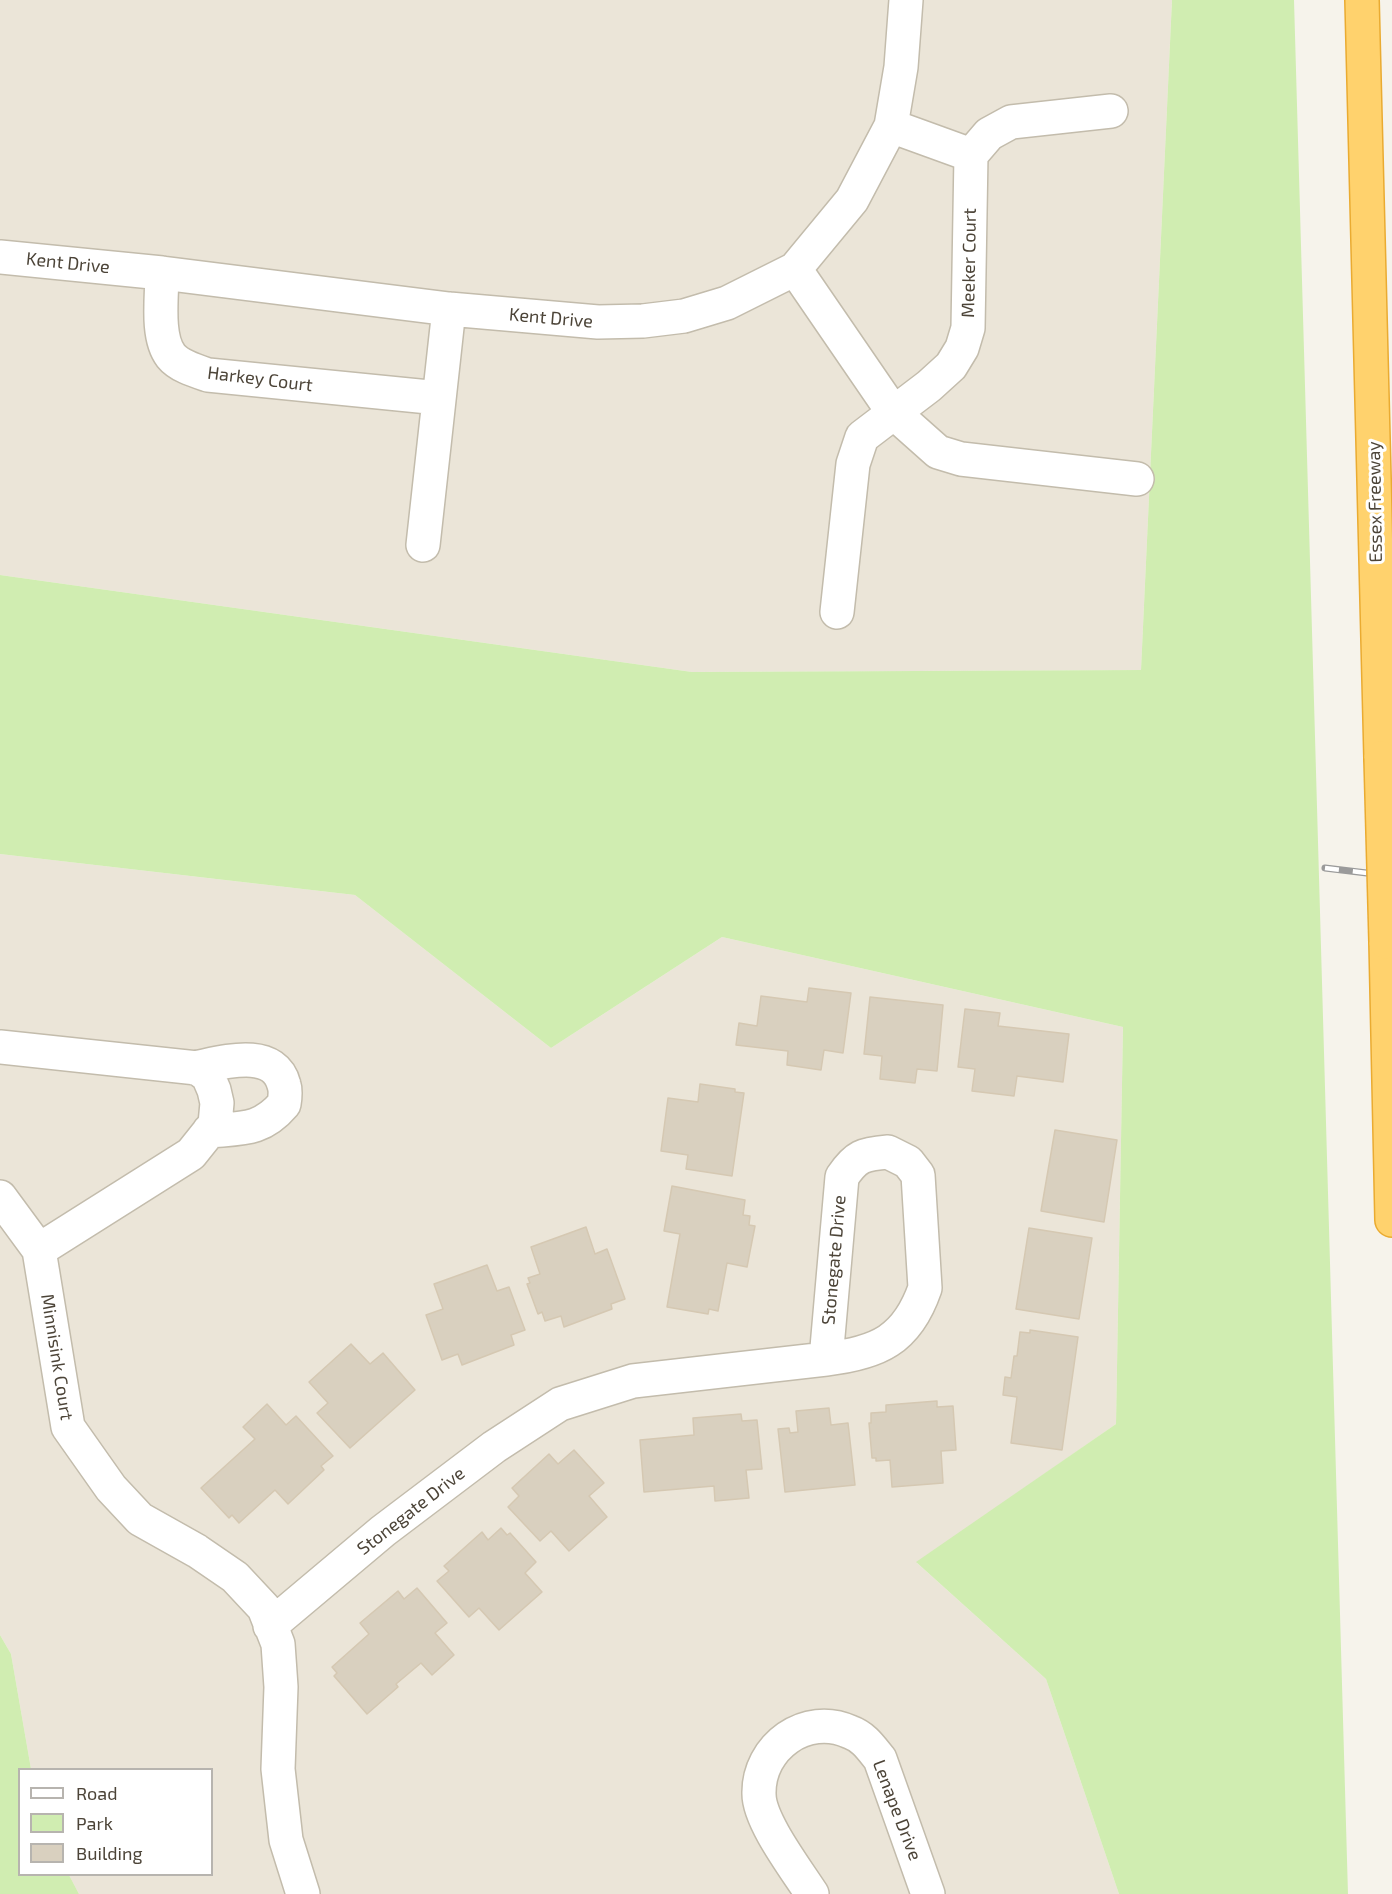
<!DOCTYPE html>
<style>
body{margin:0}
#map{position:relative;width:1392px;height:1894px;overflow:hidden;background:#f6f3eb;font-family:"Exo 2",sans-serif}
canvas{display:block}
.legend{position:absolute;left:18px;top:1768px;width:195px;height:108px;box-sizing:border-box;background:#fff;border:2px solid #b7b4af;margin:0;padding:8px 10px;list-style:none;font-size:18px;color:#4c4438}
.legend li{display:flex;align-items:center;gap:12px;height:30px}
.legend b{width:30px;border:2px solid #b7b4af}
</style>
<div id="map">
<canvas width="1392" height="1894"></canvas>
<ul class="legend">
<li><b style="height:8px;background:#fff"></b>Road</li>
<li><b style="height:16px;background:#d0edb1"></b>Park</li>
<li><b style="height:16px;background:#d9d0bf"></b>Building</li>
</ul>
</div>
<script>
const g = document.querySelector('canvas').getContext('2d');
g.lineJoin = 'round';
function fillPath(path, color) { g.fillStyle = color; g.fill(path, 'evenodd'); }
function strokePath(path, color, width, dash) { g.strokeStyle = color; g.lineWidth = width; g.lineCap = dash ? 'butt' : 'round'; g.setLineDash(dash || []); g.stroke(path); }
function label(font, color, halo, rows, align = 'center') {
  g.font = font + ' "Exo 2",sans-serif'; g.lineWidth = 6; g.setLineDash([]); g.textBaseline = 'middle'; g.strokeStyle = halo; g.fillStyle = color; for (const [text, x, y, turn = 0] of rows) {
    g.save(); g.translate(x, y); g.rotate((+turn || 0) * Math.PI / 180); g.textAlign = isNaN(turn) ? turn : align; if (halo) g.strokeText(text, 0, 0); g.fillText(text, 0, 0); g.restore();
  }
}
const residential = new Path2D(`
 M 0,0 L 1172,0 L 1141,670 L 692,672 L 0,575 Z
 M 0,854 L 355,895 L 551,1048 L 722,937 L 1123,1027 L 1116,1424 L 917,1563 L 1046,1679 L 1119,1894 L 79,1894 L 69,1875 L 212,1874 L 212,1770 L 31,1769 L 11,1654 L 0,1635 Z`);
const green = new Path2D(`
 M 1172,0 L 1294,0 L 1348,1894 L 1119,1894 L 1046,1679 L 916,1562 L 1116,1424 L 1123,1027 L 722,937 L 551,1048 L 355,895 L 0,854 L 0,575 L 692,672 L 1141,670 Z
 M 0,1635 L 11,1654 L 31,1769 L 20,1770 L 20,1874 L 69,1875 L 79,1894 L 0,1894 Z`);
const building = new Path2D(`
 M 809,988 L 851,993 L 843,1053 L 824,1050 L 821,1070 L 787,1065 L 788,1051 L 736,1045 L 739,1023 L 757,1026 L 761,996 L 807,1002 Z
 M 870,997 L 943,1005 L 937,1071 L 917,1069 L 915,1083 L 880,1079 L 882,1056 L 864,1054 Z
 M 965,1009 L 1000,1013 L 998,1026 L 1069,1034 L 1063,1082 L 1017,1076 L 1014,1096 L 972,1091 L 975,1069 L 958,1067 Z
 M 700,1084 L 735,1089 L 735,1092 L 744,1093 L 732,1176 L 686,1169 L 688,1155 L 661,1151 L 668,1098 L 698,1102 Z
 M 1055,1130 L 1117,1140 L 1104,1222 L 1041,1211 Z
 M 672,1186 L 745,1200 L 743,1215 L 750,1216 L 749,1225 L 755,1226 L 747,1267 L 727,1263 L 718,1311 L 709,1309 L 708,1314 L 667,1307 L 680,1234 L 664,1231 Z
 M 586,1227 L 595,1254 L 607,1249 L 625,1299 L 611,1304 L 612,1309 L 564,1327 L 561,1316 L 545,1321 L 542,1312 L 538,1314 L 527,1284 L 530,1283 L 528,1278 L 540,1274 L 531,1247 Z
 M 1029,1228 L 1092,1238 L 1079,1319 L 1016,1309 Z
 M 487,1265 L 497,1291 L 509,1287 L 525,1330 L 511,1335 L 514,1345 L 462,1365 L 458,1354 L 442,1360 L 426,1315 L 443,1309 L 434,1284 Z
 M 1030,1330 L 1078,1337 L 1062,1450 L 1011,1443 L 1017,1397 L 1003,1395 L 1005,1377 L 1011,1378 L 1014,1356 L 1017,1356 L 1020,1332 L 1030,1333 Z
 M 351,1344 L 370,1364 L 383,1353 L 415,1390 L 350,1448 L 317,1413 L 328,1403 L 309,1382 Z
 M 937,1401 L 937,1407 L 953,1406 L 956,1450 L 941,1451 L 943,1483 L 892,1487 L 890,1460 L 876,1461 L 876,1458 L 872,1458 L 869,1423 L 871,1423 L 871,1413 L 886,1412 L 886,1405 Z
 M 267,1404 L 286,1425 L 296,1416 L 333,1456 L 321,1466 L 324,1470 L 288,1504 L 275,1490 L 239,1523 L 232,1515 L 229,1518 L 201,1488 L 255,1439 L 243,1427 Z
 M 829,1408 L 831,1425 L 848,1423 L 855,1485 L 785,1492 L 778,1429 L 789,1428 L 790,1433 L 798,1432 L 796,1411 Z
 M 741,1414 L 742,1421 L 757,1420 L 762,1469 L 746,1470 L 749,1498 L 715,1501 L 714,1486 L 644,1492 L 640,1440 L 694,1435 L 693,1418 Z
 M 574,1450 L 604,1483 L 589,1496 L 607,1517 L 569,1551 L 551,1531 L 540,1541 L 508,1507 L 519,1496 L 512,1488 L 549,1454 L 558,1464 Z
 M 501,1528 L 507,1535 L 510,1533 L 536,1562 L 525,1573 L 542,1592 L 499,1630 L 479,1608 L 469,1617 L 437,1581 L 449,1571 L 444,1566 L 482,1532 L 488,1540 Z
 M 417,1588 L 447,1623 L 435,1633 L 454,1655 L 432,1675 L 421,1663 L 396,1684 L 398,1687 L 367,1714 L 334,1676 L 337,1673 L 332,1667 L 369,1634 L 360,1623 L 398,1591 L 404,1599 Z`);
const minor = new Path2D(`
 M 891,126 L 971,155 L 989,134 L 1011,122 L 1111,111
 M 0,257 L 162,273 L 449,309 L 598,322 L 643,321 L 684,316 L 727,303 L 795,269 L 852,200 L 891,126 L 901,67 L 906,0
 M 795,269 L 893,412 L 938,452 L 961,459 L 1137,479
 M 162,273 C 162,296 156,337 171,356 C 179,366 196,371 208,375 L 439,398
 M 423,545 L 449,309
 M 837,612 L 853,464 L 862,437 L 929,386 L 951,366 L 962,348 L 968,328 L 971,155
 M 0,1047 L 197,1068 L 208,1076 L 214,1090 L 217,1103 L 215,1124 L 191,1154 L 39,1250 L 0,1197
 M 194,1068 C 221,1063 274,1046 284,1085 C 286,1091 285,1098 284,1104 C 261,1131 242,1128 209,1131
 M 888,1152 L 908,1162 L 918,1175 L 925,1288 C 907,1340 878,1353 826,1359 L 842,1177 C 856,1156 863,1154 888,1152 Z
 M 39,1250 L 68,1427 L 111,1488 L 140,1519 L 197,1551 L 235,1577 L 264,1608 L 278,1644 L 281,1687 L 278,1769 L 286,1840 L 303,1894
 M 270,1626 L 383,1531 L 494,1447 L 560,1404 L 633,1381 L 826,1359
 M 812,1894 C 796,1869 759,1821 759,1794 C 758,1747 806,1712 850,1732 C 864,1737 871,1748 880,1759 L 928,1894`);
const highway = new Path2D(`
 M 1362,0 L 1381,758
 M 1386,942 L 1392,1220`);
const rail = new Path2D(`
 M 1325,868 L 1392,876`);
const highwayBridge = new Path2D(`
 M 1381,758 L 1386,942`);
const streetNames = [
 ["Kent Drive",68,263,6],
 ["Meeker Court",969,263,-89],
 ["Kent Drive",551,318,5],
 ["Harkey Court",260,379,7],
 ["Essex Freeway",1375,502,-91],
 ["Stonegate Drive",834,1260,-85],
 ["Minnisink Court",57,1357,81],
 ["Stonegate Drive",411,1511,-38],
 ["Lenape Drive",897,1810,69]
];
fillPath(residential, '#ebe5d8');
fillPath(green, '#d0edb1');
fillPath(building, '#d9d0bf');
strokePath(building, '#d5c8b2', 1.5);
strokePath(minor, '#c3bcac', 36);
strokePath(highway, '#eaab31', 36);
strokePath(minor, '#fff', 33);
strokePath(highway, '#ffd26d', 33);
strokePath(rail, '#9a9a9a', 7);
strokePath(rail, '#fff', 4.5, [14]);
strokePath(highwayBridge, '#eaab31', 36, []);
strokePath(highwayBridge, '#ffd26d', 33);
label('18px', '#4c4438', '#fff', streetNames);
</script>
